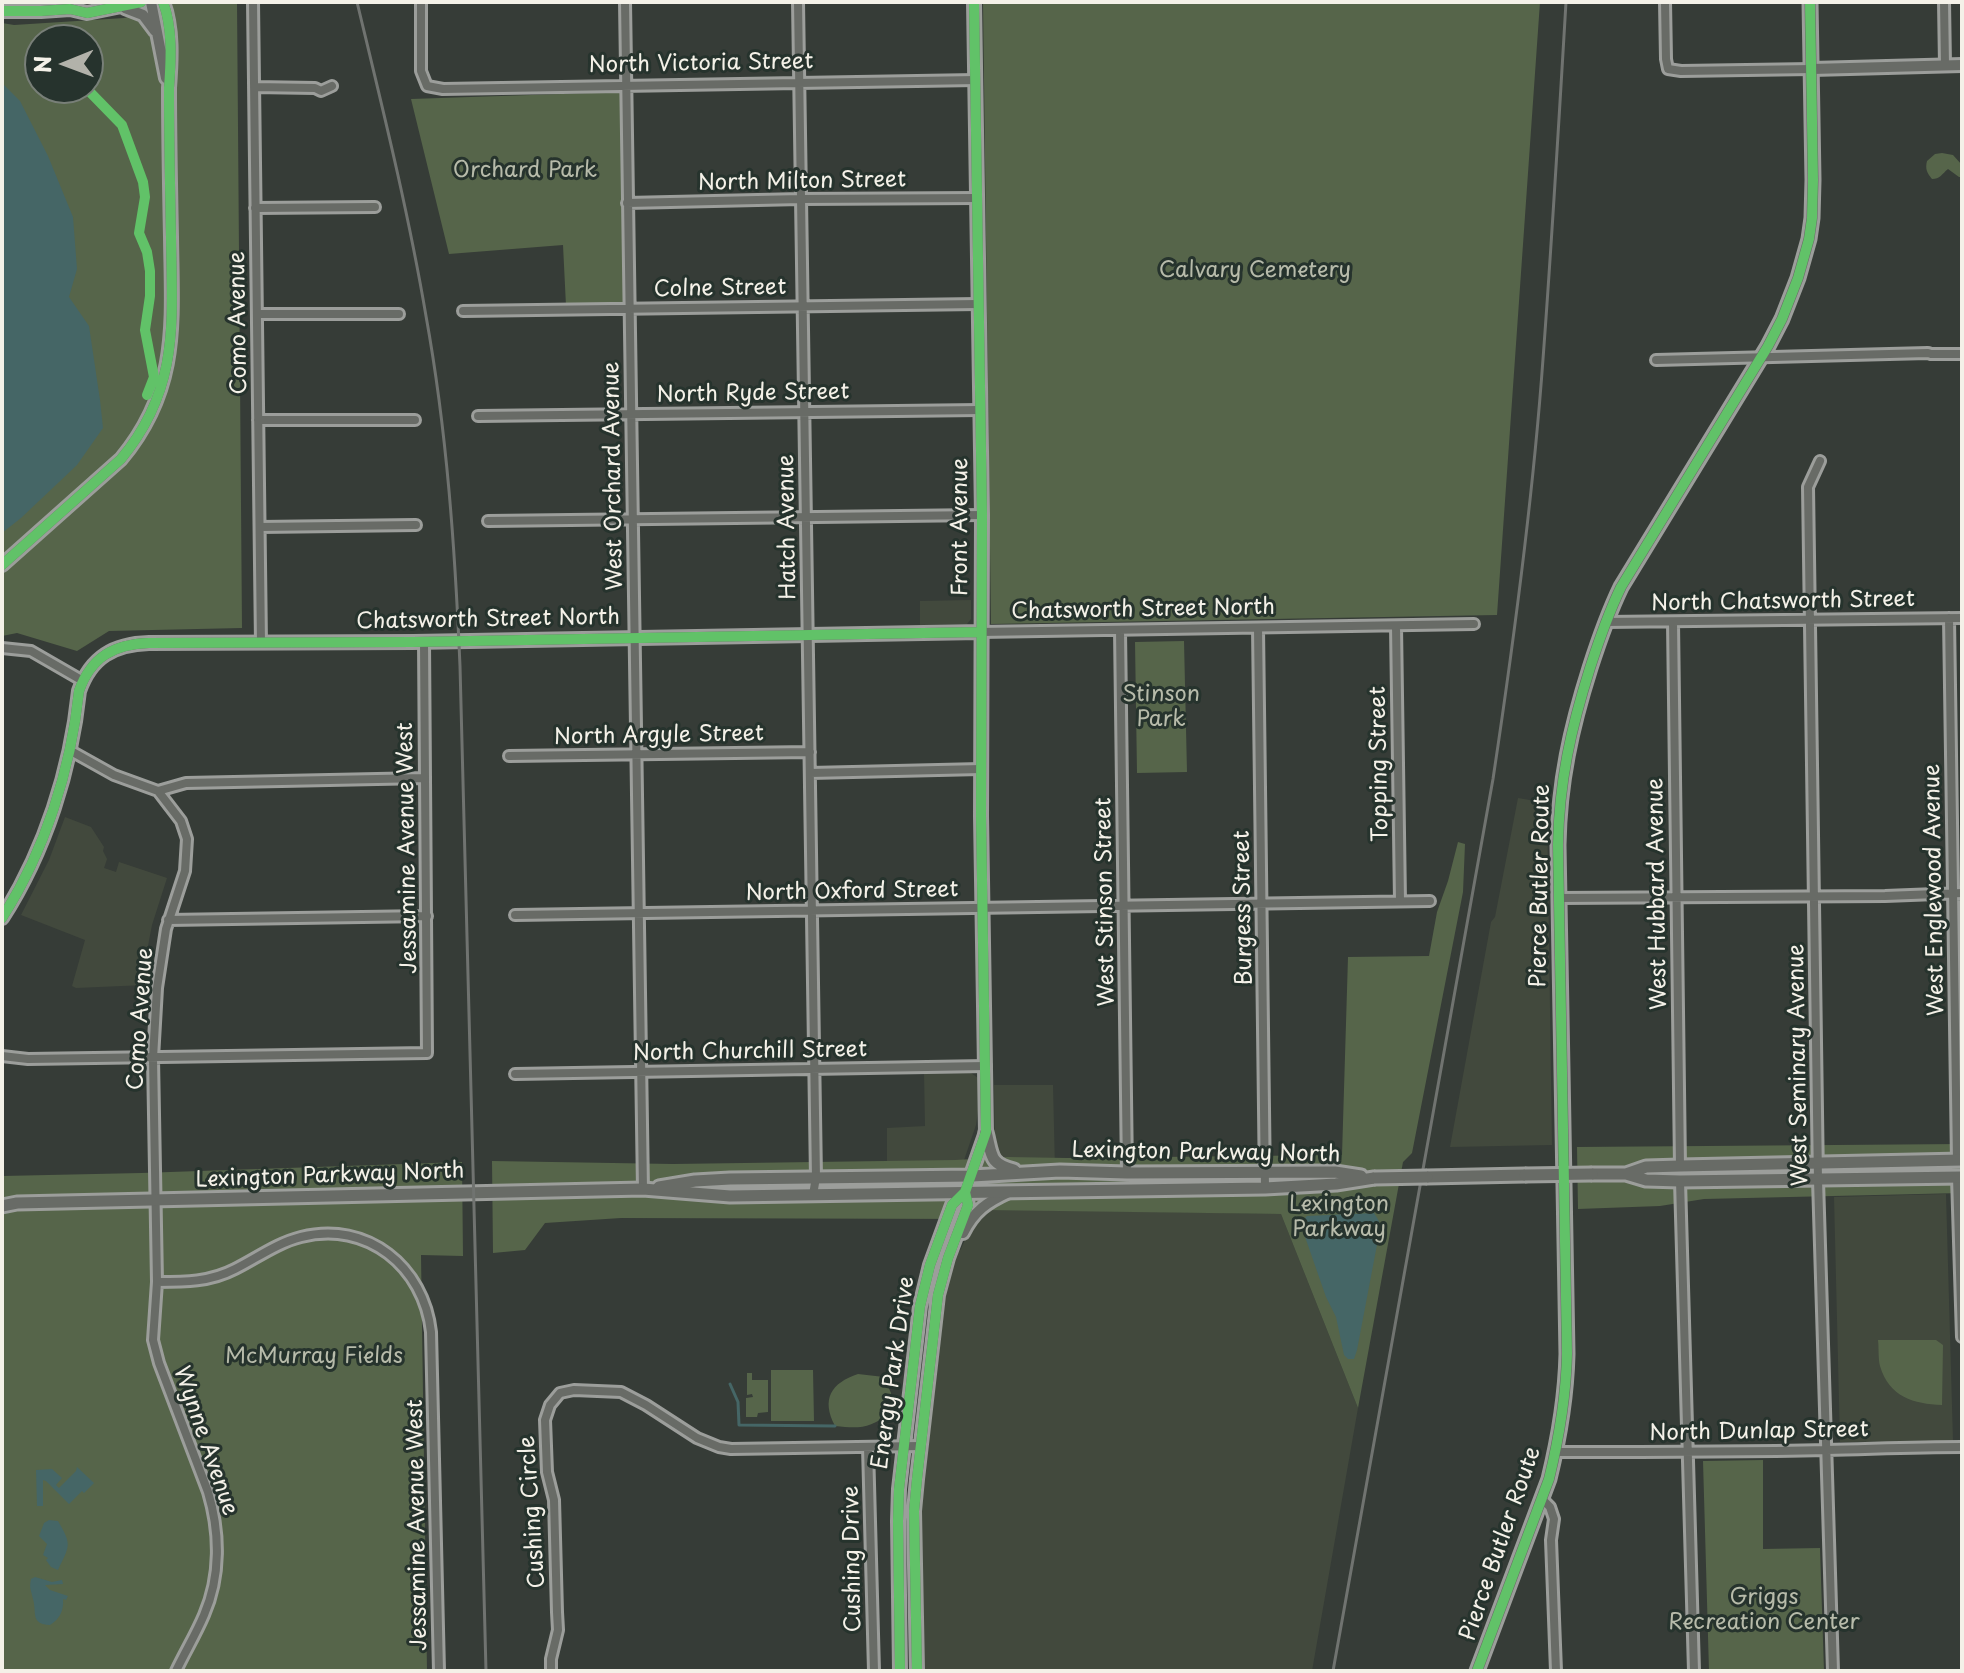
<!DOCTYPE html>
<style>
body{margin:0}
#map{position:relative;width:1964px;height:1673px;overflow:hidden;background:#363c37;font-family:"Playpen Sans",sans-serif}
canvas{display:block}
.frame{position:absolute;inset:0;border:4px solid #f4f1e8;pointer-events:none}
.north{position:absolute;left:24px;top:24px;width:80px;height:80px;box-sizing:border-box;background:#26332d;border:2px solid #787f78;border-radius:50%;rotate:269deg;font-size:22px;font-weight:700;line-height:32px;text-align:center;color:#f4f1e8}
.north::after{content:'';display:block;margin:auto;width:28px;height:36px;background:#b2b2aa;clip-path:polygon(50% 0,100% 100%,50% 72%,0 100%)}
</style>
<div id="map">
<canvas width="1964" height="1673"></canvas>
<div class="frame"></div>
<div class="north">N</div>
</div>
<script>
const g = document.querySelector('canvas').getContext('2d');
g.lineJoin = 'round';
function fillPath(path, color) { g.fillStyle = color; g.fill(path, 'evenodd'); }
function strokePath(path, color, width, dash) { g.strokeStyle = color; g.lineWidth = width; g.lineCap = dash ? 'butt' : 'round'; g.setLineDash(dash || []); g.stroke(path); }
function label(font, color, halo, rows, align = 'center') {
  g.font = font + ' "Playpen Sans",sans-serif'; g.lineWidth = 6; g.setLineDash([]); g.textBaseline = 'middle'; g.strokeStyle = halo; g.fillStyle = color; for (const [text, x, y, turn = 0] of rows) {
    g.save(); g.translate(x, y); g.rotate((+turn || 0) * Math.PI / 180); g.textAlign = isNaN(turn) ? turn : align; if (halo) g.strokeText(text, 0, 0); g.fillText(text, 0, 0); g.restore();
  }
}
const built = new Path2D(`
 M 971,600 L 971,619 L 967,624 L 920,625 L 920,601 Z
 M 1518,798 L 1547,803 L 1552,1145 L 1450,1147 L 1491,922 L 1495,917 Z
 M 65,817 L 91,827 L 104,847 L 103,851 L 107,859 L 104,868 L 116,872 L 119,862 L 167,878 L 152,925 L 147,951 L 145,985 L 76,988 L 72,986 L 85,940 L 21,915 L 49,860 Z
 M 924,1073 L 971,1073 L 978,1078 L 978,1111 L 976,1125 L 962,1166 L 887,1171 L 887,1128 L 925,1126 Z
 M 994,1085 L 1053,1085 L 1055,1169 L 1000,1162 L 995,1154 Z
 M 1946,1194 L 1953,1441 L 1840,1442 L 1834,1197 Z
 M 984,1209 L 1281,1214 L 1358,1408 L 1312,1671 L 923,1671 L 920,1505 L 943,1289 L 952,1260 L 961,1249 L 974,1219 Z`);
const green = new Path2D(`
 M 171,2 L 237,2 L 242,628 L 109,631 L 77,651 L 17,633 L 2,636 L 2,23 L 14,25 L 124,18 L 172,6 ZM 40,40 L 88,40 L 88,88 L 40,88 Z
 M 983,2 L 1540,2 L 1497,615 L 991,624 Z
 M 621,92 L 624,305 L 566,306 L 563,245 L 449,254 L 411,99 Z
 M 1942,153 L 1953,155 L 1962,165 L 1962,177 L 1959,177 L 1948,169 C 1942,174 1940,179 1932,179 C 1927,173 1925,169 1927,161 L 1935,154 Z
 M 1184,641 L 1187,772 L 1137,773 L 1135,642 Z
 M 1458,842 L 1465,844 L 1463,892 L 1412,1153 L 1403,1162 L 1358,1408 L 1281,1214 L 984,1210 L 974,1219 L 621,1218 L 545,1223 L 525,1250 L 493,1253 L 492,1161 L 673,1164 L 955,1160 L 1008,1157 L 1067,1158 L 1342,1155 L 1348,957 L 1429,956 L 1437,912 L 1448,881 Z
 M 1962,1144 L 1962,1193 L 1704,1199 L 1660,1206 L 1578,1209 L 1577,1147 Z
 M 462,1162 L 463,1256 L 421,1255 L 427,1671 L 2,1671 L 2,1176 L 141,1173 Z
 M 1878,1340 L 1936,1340 L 1943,1345 L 1942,1405 C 1914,1404 1889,1397 1880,1366 C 1878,1358 1879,1348 1878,1340 Z
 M 771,1370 L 813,1370 L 814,1421 L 771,1421 Z
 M 747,1373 L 752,1373 L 752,1380 L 768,1380 L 768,1412 L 758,1413 L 757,1417 L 746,1417 L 746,1398 L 753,1397 L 752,1394 L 747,1395 Z
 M 858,1374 L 884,1377 L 891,1393 L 891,1413 C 869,1428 861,1429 835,1426 C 821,1399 831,1383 858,1374 Z
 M 1763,1460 L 1763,1549 L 1820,1548 L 1824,1671 L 1709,1671 L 1703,1461 Z`);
const water = new Path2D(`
 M 2,83 L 20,101 L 48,156 L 73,217 L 77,269 L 69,297 L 89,326 L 100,400 L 103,428 L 77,465 L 21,518 L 2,533 Z
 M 1374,1213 L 1379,1221 L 1380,1229 L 1357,1350 L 1354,1359 L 1348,1359 L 1344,1355 L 1336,1317 L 1326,1297 L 1303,1231 L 1302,1221 L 1307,1216 Z
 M 77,1467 L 94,1483 L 84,1493 L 82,1491 L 69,1504 L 46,1481 L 43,1480 L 43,1506 L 37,1506 L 36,1470 L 52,1469 L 62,1478 L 56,1485 L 59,1488 L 76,1471 Z
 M 49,1520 L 58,1521 C 72,1545 70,1545 58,1570 L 51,1567 L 46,1560 L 48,1558 L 43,1555 L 47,1544 L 39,1536 L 44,1523 Z
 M 35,1577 L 52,1582 L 62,1580 L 63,1584 L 45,1585 L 50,1590 L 68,1596 L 66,1600 L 63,1599 C 64,1610 60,1619 50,1625 C 30,1624 37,1613 33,1599 C 31,1590 29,1588 31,1579 Z`);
const stream = new Path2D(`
 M 730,1384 L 738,1402 L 739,1425 L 835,1426`);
const minor = new Path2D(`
 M 253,2 L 261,643
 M 421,2 L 421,71 L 427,86 L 443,89 L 976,80
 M 625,2 L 643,1189
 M 798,2 L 816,1177 L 813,1195
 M 1665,2 L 1666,59 L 1668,69 L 1681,71 L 1812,69
 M 1944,2 L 1945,65
 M 254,87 L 315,88 L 321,91 L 332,86
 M 627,203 L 801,199 L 977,198
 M 255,208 L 375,207
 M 463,311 L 978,304
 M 257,314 L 399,314
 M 1656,360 L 1928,353 L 1931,354 L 1962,354
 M 478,416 L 980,410
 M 258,420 L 415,420
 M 1820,461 L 1808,487 L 1818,1180 L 1833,1671
 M 488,521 L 982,515
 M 260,527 L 416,525
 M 1949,618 L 1957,1161
 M 1605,622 L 1962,618
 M 1673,622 L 1680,1166
 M 1396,626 L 1400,901
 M 1258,628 L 1265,1188
 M 1120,630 L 1127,1173
 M 980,632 L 1474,624
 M 2,648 L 31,651 L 83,681
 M 71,751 L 114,775 L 158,791 L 181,821 L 187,839 L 185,871 L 166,929 L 157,988 L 153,1058 L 157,1282 L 153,1340 L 159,1363 L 208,1492 C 220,1532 221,1576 204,1615 C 196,1634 185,1652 176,1671
 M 509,756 L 810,752
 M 810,773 L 981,769
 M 158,791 L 186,783 L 425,778
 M 1559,898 L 1885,896 L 1962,893
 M 515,915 L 1430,901
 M 168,920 L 427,916
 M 2,1056 L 28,1059 L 427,1053 L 424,642
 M 515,1074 L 986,1066
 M 1957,1177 L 1962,1337
 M 1680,1181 L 1694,1671
 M 157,1282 C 185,1282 210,1282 235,1269 C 257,1258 277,1243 301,1237 C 367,1220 424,1267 431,1332 L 439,1671
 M 868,1447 L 874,1671
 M 1556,1452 C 1646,1452 1736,1452 1827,1450 C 1872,1449 1917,1447 1962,1447
 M 1542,1499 L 1550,1507 L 1554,1519 L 1551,1540 L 1556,1671
 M 551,1671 L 551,1659 L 558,1630 L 557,1612 L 554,1500 L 547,1472 L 545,1420 L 550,1405 L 560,1393 L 574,1390 L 621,1392 L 646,1405 L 697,1438 L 719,1447 L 731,1449 L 920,1446`);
const tertiary = new Path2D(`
 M 151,2 L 166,78
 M 125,8 L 143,15 L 155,31
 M 2,11 L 41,11 L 70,9 L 87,13 L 141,2
 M 1812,69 L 1962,65
 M 2,565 L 121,459 C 180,388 172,322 171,237 C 170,187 169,138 169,88 C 171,61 173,28 163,2
 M 2,918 C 45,851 71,769 79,691 C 91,657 114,644 149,643 L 413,642 L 980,632
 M 963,1233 C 974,1211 987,1202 1009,1192
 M 900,1671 L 898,1521 L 899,1489 L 920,1306 L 930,1265 L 952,1205 L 965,1192 L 986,1132 L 981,816 L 982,515 L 974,2
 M 917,1671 L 914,1511 L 917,1479 L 938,1295 L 948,1258 L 968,1205 L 965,1192`);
const secondary = new Path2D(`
 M 986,1132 C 992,1155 989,1164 1014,1170
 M 1592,1174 L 1626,1174 L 1646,1180 L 1680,1181 L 1962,1177
 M 1626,1174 L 1646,1167 L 1680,1166 L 1962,1160
 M 1427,1177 L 1525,1175
 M 659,1187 L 695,1181 L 730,1179 L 972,1176 L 1060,1171 L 1127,1173 L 1335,1172 L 1361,1176
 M 2,1206 L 17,1203 L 643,1189 L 730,1196 L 1265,1188 L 1336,1184 L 1374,1178
 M 1477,1671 L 1549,1479 C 1559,1438 1566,1397 1567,1354 L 1558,845 C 1559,782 1571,728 1590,668 C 1599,640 1608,614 1621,587 L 1768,346 L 1782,319 L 1798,278 L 1809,239 L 1812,218 L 1813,180 L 1810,2`);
const rail = new Path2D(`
 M 357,2 C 382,106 408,210 426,316 C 447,432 455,549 460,666 L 486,1671
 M 1333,1671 L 1493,779 C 1514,640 1533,499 1543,359 C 1552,240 1559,121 1566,2`);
const secondaryBridge = new Path2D(`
 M 1525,1175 L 1592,1174
 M 1374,1178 L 1427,1177`);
const cycleway = new Path2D(`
 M 2,11 L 41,11 L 70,9 L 87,13 L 141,2
 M 86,88 L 122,125 L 143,182 L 145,197 L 139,233 L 147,252 L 150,271 L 150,296 L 145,330 L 154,377 L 147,395
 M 2,565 L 121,459 C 180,388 172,322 171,237 C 170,187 169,138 169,88 C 171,61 173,28 163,2
 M 2,918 C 45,851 71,769 79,691 C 91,657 114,644 149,643 L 413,642 L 980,632
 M 900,1671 L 898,1521 L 899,1489 L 920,1306 L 930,1265 L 952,1205 L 965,1192 L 986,1132 L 981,816 L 982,515 L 974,2
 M 917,1671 L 914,1511 L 917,1479 L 938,1295 L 948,1258 L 968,1205 L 965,1192
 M 1477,1671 L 1549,1479 C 1559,1438 1566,1397 1567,1354 L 1558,845 C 1559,782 1571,728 1590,668 C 1599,640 1608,614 1621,587 L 1768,346 L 1782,319 L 1798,278 L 1809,239 L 1812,218 L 1813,180 L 1810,2`);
const streetNames = [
 ["North Victoria Street",701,64,-1],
 ["North Milton Street",802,182,-1],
 ["Colne Street",720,289,-1],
 ["Como Avenue",239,323,-91],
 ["North Ryde Street",753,394,-1],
 ["West Orchard Avenue",614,476,-91],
 ["Hatch Avenue",788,527,-91],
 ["Front Avenue",961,527,-90],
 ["North Chatsworth Street",1783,602,-1],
 ["Chatsworth Street North",1143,610,-1],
 ["Chatsworth Street North",488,620,-1],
 ["North Argyle Street",659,736,-1],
 ["Topping Street",1380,764,-91],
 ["Jessamine Avenue West",408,848,-91],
 ["Pierce Butler Route",1541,886,-89],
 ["West Englewood Avenue",1935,890,-91],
 ["North Oxford Street",852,892,-1],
 ["West Hubbard Avenue",1658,894,-91],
 ["West Stinson Street",1106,902,-91],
 ["Burgess Street",1244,908,-91],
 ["Como Avenue",141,1019,-86],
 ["North Churchill Street",750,1052,-1],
 ["West Seminary Avenue",1799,1065,-91],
 ["Lexington Parkway North",1206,1153,1],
 ["Lexington Parkway North",330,1176,-2],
 ["Energy Park Drive",894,1373,-82],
 ["North Dunlap Street",1759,1432,-1],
 ["Wynne Avenue",205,1441,71],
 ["Cushing Circle",533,1512,-94],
 ["Jessamine Avenue West",418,1525,-91],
 ["Pierce Butler Route",1501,1544,-71],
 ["Cushing Drive",853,1559,-91]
];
const parkNames = [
 ["Orchard Park",525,171],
 ["Calvary Cemetery",1255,271],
 ["Stinson",1161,695],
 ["Park",1161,720],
 ["Lexington",1339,1205],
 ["Parkway",1339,1230],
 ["McMurray Fields",314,1357],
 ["Griggs",1764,1598],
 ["Recreation Center",1764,1623]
];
fillPath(built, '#42493d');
fillPath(green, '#56654a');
fillPath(water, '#456666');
strokePath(stream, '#456666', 3);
strokePath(minor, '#9c9e9b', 14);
strokePath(tertiary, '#9c9e9b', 16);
strokePath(secondary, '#9c9e9b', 17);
strokePath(minor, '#686b66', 8);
strokePath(tertiary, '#686b66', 10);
strokePath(secondary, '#686b66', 11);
strokePath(rail, '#707370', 3);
strokePath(secondaryBridge, '#9c9e9b', 17, []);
strokePath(secondaryBridge, '#686b66', 11);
strokePath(cycleway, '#61c268', 10);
label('22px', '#f4f1e8', '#26332d', streetNames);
label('22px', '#b7bbaa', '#26332d', parkNames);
</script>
